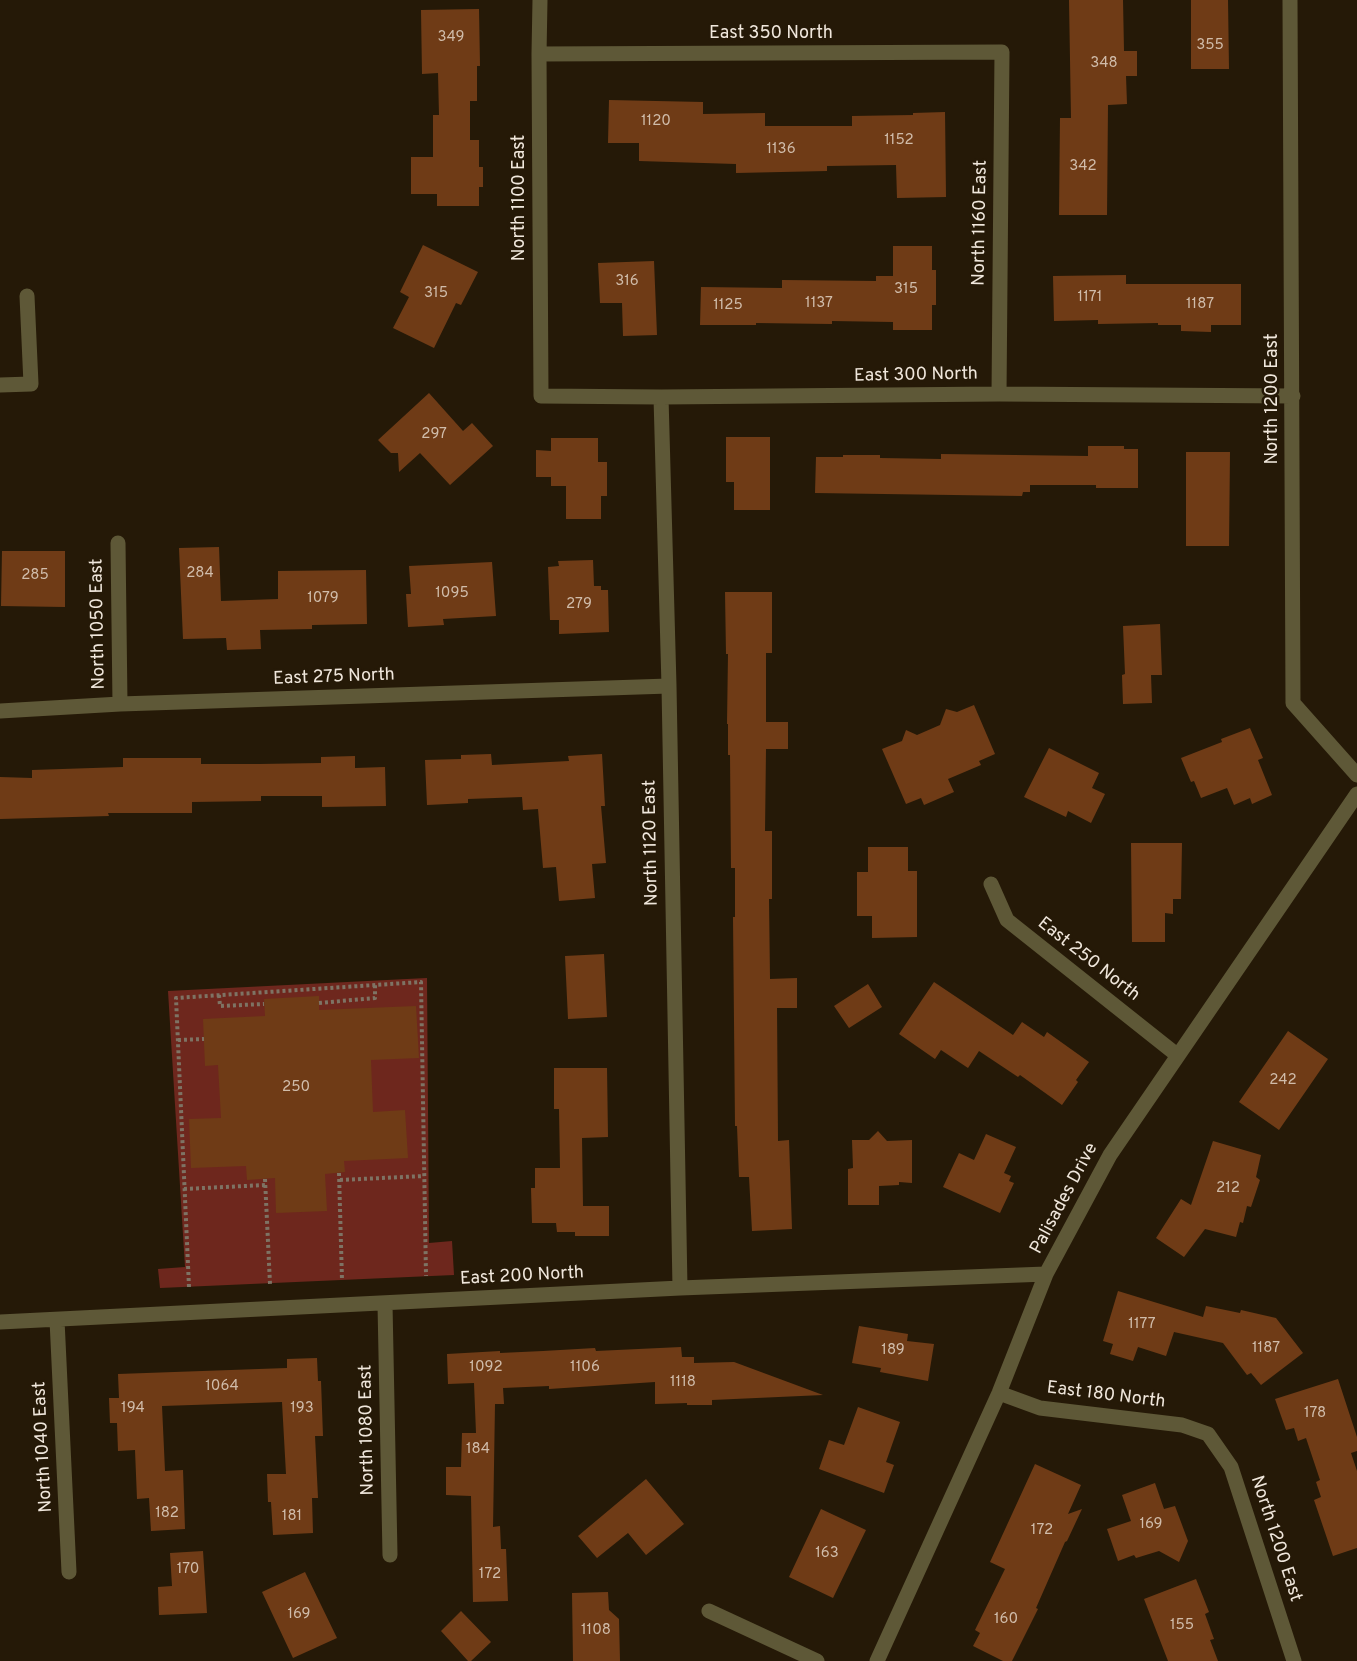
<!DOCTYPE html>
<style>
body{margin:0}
canvas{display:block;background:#251907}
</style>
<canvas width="1357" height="1661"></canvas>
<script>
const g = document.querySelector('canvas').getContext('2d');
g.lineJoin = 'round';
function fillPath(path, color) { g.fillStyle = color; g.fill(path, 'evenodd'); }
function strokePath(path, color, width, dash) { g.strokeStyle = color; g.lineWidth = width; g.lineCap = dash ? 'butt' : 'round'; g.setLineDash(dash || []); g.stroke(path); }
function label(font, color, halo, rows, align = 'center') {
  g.font = font + ' Overpass,sans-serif'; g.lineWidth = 5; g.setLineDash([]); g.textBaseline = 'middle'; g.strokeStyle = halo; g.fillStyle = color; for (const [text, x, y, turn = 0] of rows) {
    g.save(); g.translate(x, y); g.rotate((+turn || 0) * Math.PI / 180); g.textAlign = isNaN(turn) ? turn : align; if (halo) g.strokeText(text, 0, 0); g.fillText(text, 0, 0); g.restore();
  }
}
const green = new Path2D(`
 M 427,978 L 429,1243 L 452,1241 L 454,1275 L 160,1288 L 158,1269 L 185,1267 L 168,991 Z`);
const building = new Path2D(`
 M 1069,0 L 1123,0 L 1124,51 L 1137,51 L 1137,76 L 1126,76 L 1127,104 L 1108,105 L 1107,215 L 1059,215 L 1060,118 L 1071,118 Z
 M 1191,0 L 1228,0 L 1229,69 L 1191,69 Z
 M 479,9 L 480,66 L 477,66 L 477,101 L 470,101 L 470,140 L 479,140 L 479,167 L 483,167 L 483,187 L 479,187 L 479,206 L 437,206 L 437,194 L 411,194 L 411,157 L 433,157 L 433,115 L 439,115 L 438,73 L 422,74 L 421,10 Z
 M 609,100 L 703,102 L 703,114 L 765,113 L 765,126 L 852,126 L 852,116 L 913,115 L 913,113 L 945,112 L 946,197 L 897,198 L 896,165 L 827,166 L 827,171 L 736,173 L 736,164 L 639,161 L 639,143 L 608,143 Z
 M 423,245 L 478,272 L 461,305 L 456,303 L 434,348 L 393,328 L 409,297 L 400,292 Z
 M 893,246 L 932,246 L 932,270 L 936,270 L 936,305 L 932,305 L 932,330 L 893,330 L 893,322 L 832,321 L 832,324 L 756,323 L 756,325 L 700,325 L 701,287 L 780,288 L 782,288 L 782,280 L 876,281 L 876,276 L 893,276 Z
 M 654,261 L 657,335 L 623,336 L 622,303 L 600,303 L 598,263 Z
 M 1126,275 L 1126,284 L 1241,284 L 1241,325 L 1211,325 L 1211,332 L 1181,331 L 1181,325 L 1158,325 L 1158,323 L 1098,324 L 1098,320 L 1054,321 L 1053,276 Z
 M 429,393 L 463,431 L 472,423 L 493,446 L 450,485 L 420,453 L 399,472 L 398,453 L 391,453 L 378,440 Z
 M 726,437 L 770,437 L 770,510 L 734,510 L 734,482 L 726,482 Z
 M 551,438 L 598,438 L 598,462 L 607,462 L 607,496 L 601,496 L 601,519 L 566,519 L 566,486 L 551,486 L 551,477 L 536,477 L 536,450 L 551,451 Z
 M 1088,446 L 1124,446 L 1124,449 L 1138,449 L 1138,488 L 1096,488 L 1096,485 L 1030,485 L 1030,492 L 1023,492 L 1022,496 L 815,493 L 816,457 L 843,457 L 843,455 L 880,455 L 880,458 L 941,459 L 941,454 L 1088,456 Z
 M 1186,452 L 1230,452 L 1229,546 L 1186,546 Z
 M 219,547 L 221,601 L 278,599 L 278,571 L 366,570 L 367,624 L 312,625 L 312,629 L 260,630 L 261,649 L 227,650 L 226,638 L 183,639 L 179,548 Z
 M 2,551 L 65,551 L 65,607 L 1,606 Z
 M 593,560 L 594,586 L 601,586 L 601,590 L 608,590 L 609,632 L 559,634 L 559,620 L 550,620 L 548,567 L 559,566 L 558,561 Z
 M 492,562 L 496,616 L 443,619 L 444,625 L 408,627 L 406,594 L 411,594 L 409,566 Z
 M 725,592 L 772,592 L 772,653 L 766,653 L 766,722 L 788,722 L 788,749 L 766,749 L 765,831 L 772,831 L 772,899 L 769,899 L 770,979 L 797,978 L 797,1008 L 777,1008 L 778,1141 L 789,1140 L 792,1229 L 752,1231 L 749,1177 L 739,1177 L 737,1126 L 735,1126 L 733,917 L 735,917 L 735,868 L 731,868 L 730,755 L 728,755 L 728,724 L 727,724 L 728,654 L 726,654 Z
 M 1160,624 L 1162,675 L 1151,675 L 1152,703 L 1123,704 L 1122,675 L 1125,674 L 1123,626 Z
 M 974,705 L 995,754 L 979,761 L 981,765 L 948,779 L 954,792 L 924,805 L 921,798 L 906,804 L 882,749 L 902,741 L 906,730 L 917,735 L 940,725 L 946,709 L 957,712 Z
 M 1250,728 L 1263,758 L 1258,760 L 1272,795 L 1252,804 L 1250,798 L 1234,805 L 1227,788 L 1201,798 L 1194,781 L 1191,782 L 1181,758 L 1222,742 L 1221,739 Z
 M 1049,748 L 1099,773 L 1092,788 L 1105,794 L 1091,823 L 1068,811 L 1066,817 L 1024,797 Z
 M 491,754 L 492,765 L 569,761 L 568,756 L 602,754 L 605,806 L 601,806 L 606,863 L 592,864 L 595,898 L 559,901 L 556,867 L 543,868 L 538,809 L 523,810 L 522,797 L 468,799 L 468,803 L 427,805 L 425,760 L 461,759 L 461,755 Z
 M 355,756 L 355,768 L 385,767 L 386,806 L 322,807 L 322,796 L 261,796 L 261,801 L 192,802 L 192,813 L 108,813 L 109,816 L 0,819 L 0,777 L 32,778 L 32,770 L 123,767 L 123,758 L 201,758 L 201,764 L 260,764 L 321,763 L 321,757 Z
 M 1131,843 L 1182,843 L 1181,899 L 1173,899 L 1173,914 L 1165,913 L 1165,942 L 1132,942 Z
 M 868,847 L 908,847 L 908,871 L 917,871 L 917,937 L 872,938 L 872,916 L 857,916 L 857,872 L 868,872 Z
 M 604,954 L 607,1017 L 568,1019 L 565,956 Z
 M 934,982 L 1013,1035 L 1022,1022 L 1044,1037 L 1047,1032 L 1089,1062 L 1076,1080 L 1078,1082 L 1062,1105 L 1020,1075 L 1018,1077 L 979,1051 L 968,1068 L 941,1050 L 935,1059 L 899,1034 Z
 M 868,984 L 882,1007 L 849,1028 L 834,1006 Z
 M 319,996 L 319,1010 L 416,1006 L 419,1058 L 371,1060 L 373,1112 L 405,1110 L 408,1158 L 344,1161 L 345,1172 L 325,1174 L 327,1211 L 276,1213 L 275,1178 L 247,1180 L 246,1166 L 191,1168 L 189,1119 L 221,1118 L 218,1065 L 205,1066 L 203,1019 L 265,1016 L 264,999 Z
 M 1288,1031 L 1328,1059 L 1279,1130 L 1239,1102 Z
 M 554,1068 L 607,1068 L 608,1137 L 582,1138 L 583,1206 L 609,1206 L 609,1236 L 575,1236 L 575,1232 L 557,1232 L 556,1223 L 532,1223 L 531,1188 L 535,1188 L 535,1168 L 560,1168 L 559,1109 L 554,1109 Z
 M 878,1131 L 887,1141 L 912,1140 L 912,1183 L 899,1182 L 899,1185 L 879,1186 L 879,1205 L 848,1205 L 848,1169 L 853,1168 L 852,1140 L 869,1140 Z
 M 986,1134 L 1016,1147 L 1004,1173 L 1011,1176 L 1009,1181 L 1014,1183 L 1000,1213 L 943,1187 L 959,1153 L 974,1160 Z
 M 1213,1141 L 1261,1155 L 1256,1177 L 1260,1180 L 1251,1207 L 1247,1206 L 1243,1223 L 1240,1222 L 1236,1237 L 1205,1229 L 1184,1257 L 1156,1238 L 1181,1199 L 1191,1205 Z
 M 1118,1291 L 1203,1317 L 1206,1306 L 1240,1313 L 1241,1310 L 1276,1318 L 1303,1353 L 1261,1385 L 1251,1373 L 1247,1375 L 1223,1343 L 1174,1332 L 1166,1356 L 1138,1347 L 1133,1361 L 1110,1354 L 1113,1344 L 1103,1341 Z
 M 859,1326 L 908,1334 L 907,1341 L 934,1344 L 928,1381 L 880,1372 L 881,1368 L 852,1363 Z
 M 681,1347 L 682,1357 L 694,1357 L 694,1363 L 734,1362 L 823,1395 L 712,1400 L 712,1405 L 687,1405 L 687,1403 L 655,1404 L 655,1382 L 549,1389 L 549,1386 L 503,1388 L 504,1404 L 495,1404 L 493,1527 L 500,1526 L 501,1549 L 506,1549 L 508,1601 L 473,1602 L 471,1496 L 446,1495 L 446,1467 L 461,1467 L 462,1433 L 476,1433 L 474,1383 L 448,1384 L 447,1354 L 500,1351 L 500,1353 L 543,1351 L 595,1348 L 596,1351 Z
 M 317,1358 L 318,1381 L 321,1381 L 323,1436 L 315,1436 L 318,1498 L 312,1498 L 313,1533 L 273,1535 L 271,1502 L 268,1502 L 267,1474 L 286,1474 L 282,1402 L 162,1406 L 165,1471 L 183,1470 L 185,1529 L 151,1531 L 149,1498 L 137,1499 L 135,1450 L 118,1451 L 117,1423 L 110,1423 L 109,1398 L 119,1398 L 118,1374 L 287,1368 L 287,1359 Z
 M 1338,1379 L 1357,1437 L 1357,1451 L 1351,1453 L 1357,1471 L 1357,1548 L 1333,1556 L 1314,1500 L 1321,1497 L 1316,1482 L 1320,1480 L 1306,1438 L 1298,1441 L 1294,1428 L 1286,1430 L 1275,1399 Z
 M 858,1407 L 900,1422 L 886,1462 L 894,1465 L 884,1493 L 819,1469 L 829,1440 L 844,1445 Z
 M 1035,1464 L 1081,1485 L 1068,1514 L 1082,1509 L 1067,1541 L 1065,1542 L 1036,1608 L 1038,1609 L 1012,1661 L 1003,1661 L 973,1646 L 980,1633 L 975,1630 L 1005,1569 L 990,1562 Z
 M 646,1479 L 684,1524 L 646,1555 L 628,1533 L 597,1558 L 578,1536 Z
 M 1155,1483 L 1164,1509 L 1175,1506 L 1188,1541 L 1179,1562 L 1159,1551 L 1136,1558 L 1134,1555 L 1118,1561 L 1107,1529 L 1131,1521 L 1122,1495 Z
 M 821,1509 L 866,1530 L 833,1598 L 789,1577 Z
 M 203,1551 L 207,1613 L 159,1615 L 158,1587 L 172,1586 L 170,1553 Z
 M 305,1572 L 337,1638 L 293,1658 L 262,1592 Z
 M 1196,1579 L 1209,1612 L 1205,1614 L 1214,1639 L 1210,1640 L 1218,1661 L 1168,1661 L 1144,1599 Z
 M 608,1592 L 609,1610 L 619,1619 L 620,1661 L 573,1661 L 572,1593 Z
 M 461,1611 L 491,1642 L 471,1661 L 468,1661 L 441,1631 Z`);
const path = new Path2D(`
 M 219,995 L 220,1006 L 264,1004
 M 319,1003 L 375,998 L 375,985
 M 178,1040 L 204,1039
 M 339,1173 L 342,1280
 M 265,1179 L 270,1284
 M 340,1180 L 424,1176
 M 184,1189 L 265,1185
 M 189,1287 L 176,998 L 421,982 L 426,1276`);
const minor = new Path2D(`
 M 540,0 L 539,54 L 541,396 L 661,397 L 999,394 L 1293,396
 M 1290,0 L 1293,703 L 1357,775
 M 539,54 L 1002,52 L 999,394
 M 0,385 L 31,384 L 27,296
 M 661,397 L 669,686 L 680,1288
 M 118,543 L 120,704
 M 0,711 L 120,704 L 669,686
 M 991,884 L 1007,920 L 1177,1055
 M 385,1304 L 390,1555
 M 57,1320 L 69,1572
 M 0,1322 L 680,1288 L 1046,1274
 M 999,1393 L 1040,1408 L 1182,1425 L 1208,1434 L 1231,1467 L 1294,1661
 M 709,1611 L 817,1661
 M 877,1661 L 999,1393 L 1046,1274 L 1110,1155 L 1357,794`);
const numberNames = [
 ["349",451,38],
 ["355",1210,46],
 ["348",1104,64],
 ["1120",656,122],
 ["1152",899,141],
 ["1136",781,150],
 ["342",1083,167],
 ["316",627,282],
 ["315",906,290],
 ["315",436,294],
 ["1171",1090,298],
 ["1137",819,304],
 ["1187",1200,305],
 ["1125",728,306],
 ["297",434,435],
 ["284",200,574],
 ["285",35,576],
 ["1095",452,594],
 ["1079",323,599],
 ["279",579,605],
 ["242",1283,1081],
 ["250",296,1088],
 ["212",1228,1189],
 ["1177",1142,1325],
 ["1187",1266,1349],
 ["189",893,1351],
 ["1092",486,1368],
 ["1106",585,1368],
 ["1118",683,1383],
 ["1064",222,1387],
 ["194",133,1409],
 ["193",302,1409],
 ["178",1315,1414],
 ["184",478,1450],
 ["182",167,1514],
 ["181",292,1517],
 ["169",1151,1525],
 ["172",1042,1531],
 ["163",827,1554],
 ["170",188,1570],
 ["172",490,1575],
 ["169",299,1615],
 ["160",1006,1620],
 ["155",1182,1626],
 ["1108",596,1631]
];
const streetNames = [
 ["East 350 North",771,34],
 ["North 1100 East",520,198,-90],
 ["North 1160 East",981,223,-89],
 ["East 300 North",916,376,-1],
 ["North 1200 East",1273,399,-90],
 ["North 1050 East",99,624,-91],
 ["East 275 North",334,678,-2],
 ["North 1120 East",652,843,-91],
 ["East 250 North",1088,960,38],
 ["Palisades Drive",1065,1199,-62],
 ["East 200 North",522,1277,-3],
 ["East 180 North",1106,1396,7],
 ["North 1080 East",368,1430,-91],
 ["North 1040 East",44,1447,-93],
 ["North 1200 East",1275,1539,72]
];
fillPath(green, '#6e271d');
fillPath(building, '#6f3b16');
strokePath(path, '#7e7364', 4, [3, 3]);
strokePath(minor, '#5e5837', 15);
label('15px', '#d0bcaa', null, numberNames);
label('18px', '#f0e7dc', '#251907', streetNames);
</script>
